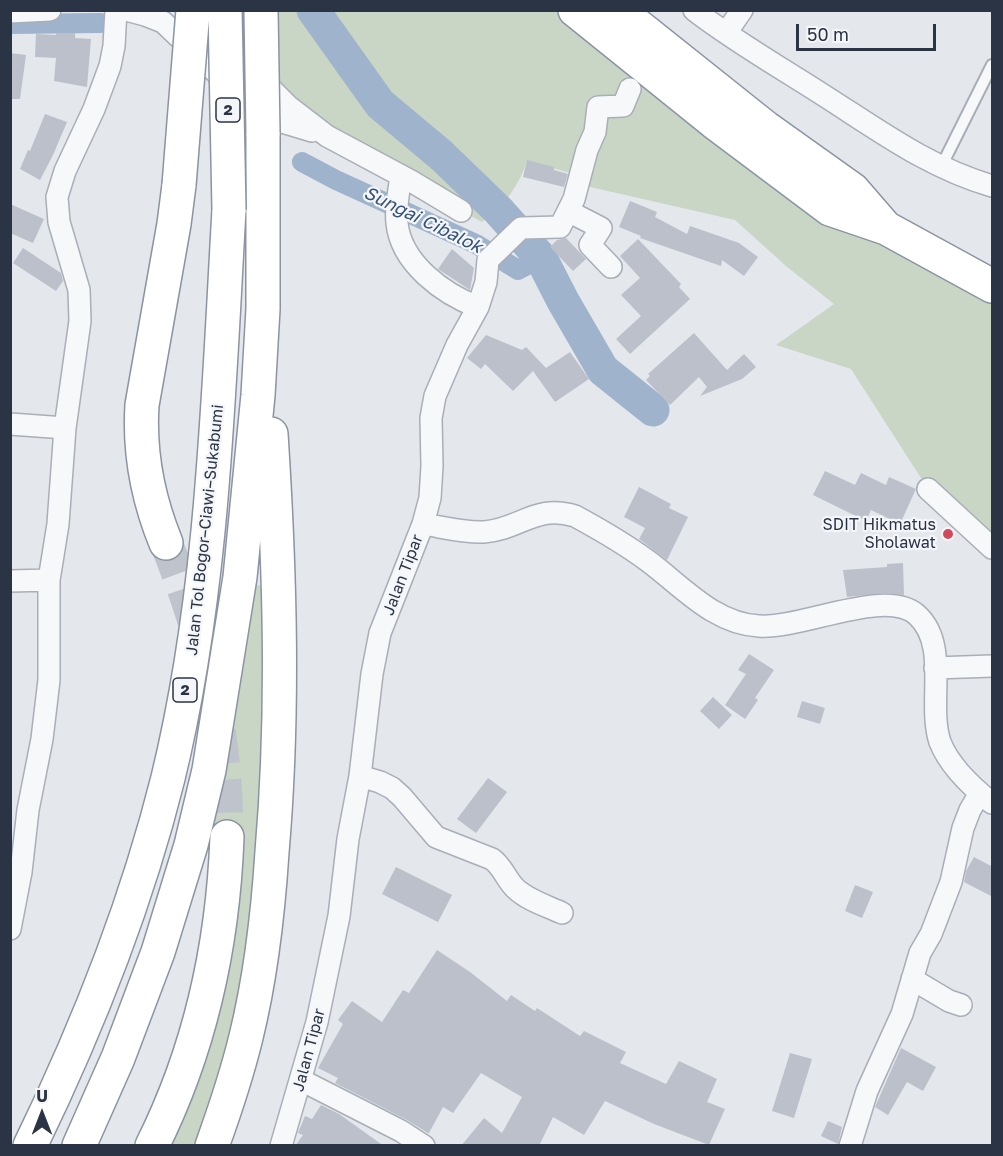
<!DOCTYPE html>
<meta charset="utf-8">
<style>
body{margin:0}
#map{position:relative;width:1003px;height:1156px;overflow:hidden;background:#e4e7ec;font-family:"Golos Text",sans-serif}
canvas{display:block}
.frame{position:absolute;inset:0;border:12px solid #2b3445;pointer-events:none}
.north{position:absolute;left:12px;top:1084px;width:60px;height:60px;-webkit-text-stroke:4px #f4f6f9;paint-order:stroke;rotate:0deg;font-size:16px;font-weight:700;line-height:24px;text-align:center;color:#2b3445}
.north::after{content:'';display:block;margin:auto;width:21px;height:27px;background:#2b3445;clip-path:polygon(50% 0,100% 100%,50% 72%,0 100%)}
.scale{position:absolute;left:796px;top:24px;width:140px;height:27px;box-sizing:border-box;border:3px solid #2b3445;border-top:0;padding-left:8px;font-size:18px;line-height:21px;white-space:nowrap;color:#2b3445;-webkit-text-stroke:4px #f4f6f9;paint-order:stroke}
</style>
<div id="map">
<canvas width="1003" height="1156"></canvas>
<div class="frame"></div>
<div class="north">U</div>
<div class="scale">50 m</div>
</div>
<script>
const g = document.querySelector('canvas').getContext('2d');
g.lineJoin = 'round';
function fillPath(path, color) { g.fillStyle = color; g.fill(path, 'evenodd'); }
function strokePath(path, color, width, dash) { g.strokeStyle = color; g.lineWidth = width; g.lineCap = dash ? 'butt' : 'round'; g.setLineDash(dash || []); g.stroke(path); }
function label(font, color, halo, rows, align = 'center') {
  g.font = font + ' "Golos Text",sans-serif'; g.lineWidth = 4.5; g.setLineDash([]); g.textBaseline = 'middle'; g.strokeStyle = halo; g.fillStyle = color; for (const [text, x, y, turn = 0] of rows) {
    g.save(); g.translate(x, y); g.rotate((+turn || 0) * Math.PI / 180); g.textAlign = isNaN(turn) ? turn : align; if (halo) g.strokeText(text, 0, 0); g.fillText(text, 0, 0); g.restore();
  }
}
const green = new Path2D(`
 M 261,11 L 568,11 L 992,286 L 992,548 L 928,489 L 851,369 L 776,345 L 834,304 L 786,266 L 735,220 L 577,184 L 578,175 L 527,161 C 519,186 504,206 482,222 L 327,136 L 262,68 Z
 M 264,585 L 269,594 L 258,864 L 242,997 L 200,1145 L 168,1146 L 239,837 L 207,838 C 227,754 245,672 251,586 Z`);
const canal = new Path2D(`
 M 10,24 L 101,23
 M 302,162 L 336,180 L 476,244 L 518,270 L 541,258`);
const river = new Path2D(`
 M 313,10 L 380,104 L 441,155 L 498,210 L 541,258 L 563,301 L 603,370 L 653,410`);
const building = new Path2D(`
 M 56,33 L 75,33 L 75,38 L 91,39 L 87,87 L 54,81 L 56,58 L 35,57 L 36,34 L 56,35 Z
 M 10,53 L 26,55 L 20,99 L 10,99 Z
 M 45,114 L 67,122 L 53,155 L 40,180 L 20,169 L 28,150 L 30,151 Z
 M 527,160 L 554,167 L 554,170 L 568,174 L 564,187 L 523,177 Z
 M 630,201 L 657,212 L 655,217 L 687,234 L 690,226 L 739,243 L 758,257 L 744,276 L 722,260 L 721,266 L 640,238 L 641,236 L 619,227 Z
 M 10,204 L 44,219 L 33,243 L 10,233 Z
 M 566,238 L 586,259 L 573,271 L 550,247 L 557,240 Z
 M 638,239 L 681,284 L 679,287 L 690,299 L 630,354 L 616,339 L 641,316 L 621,295 L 640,278 L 620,256 Z
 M 23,248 L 61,273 L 63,281 L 56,291 L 13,263 Z
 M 452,249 L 474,268 L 470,290 L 438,269 Z
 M 694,333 L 727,370 L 744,354 L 756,367 L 742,379 L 700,396 L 707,387 L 699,377 L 670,405 L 646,380 L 650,376 L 648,374 Z
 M 486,335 L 522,350 L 526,347 L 546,368 L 570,352 L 589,379 L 555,402 L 533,371 L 513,391 L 485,364 L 481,369 L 467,358 Z
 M 825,471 L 855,485 L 861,473 L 886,485 L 889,477 L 916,489 L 900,524 L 871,510 L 866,521 L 813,495 Z
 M 639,487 L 671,504 L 669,508 L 688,517 L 667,560 L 639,539 L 645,528 L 624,517 Z
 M 903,563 L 904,595 L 885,593 L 847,597 L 843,570 L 887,567 L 887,564 Z
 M 749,654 L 774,670 L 755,698 L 758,700 L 745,719 L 725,705 L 746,674 L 738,670 Z
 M 713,697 L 732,715 L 719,729 L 700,711 Z
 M 802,701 L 825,708 L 820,724 L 797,717 Z
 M 488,778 L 507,792 L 476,833 L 457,819 Z
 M 974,857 L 993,867 L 993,897 L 964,882 L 966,871 Z
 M 396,867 L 452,895 L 438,922 L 382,894 Z
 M 855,885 L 873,892 L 862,918 L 845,911 Z
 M 437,950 L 470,972 L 507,1001 L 511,995 L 535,1011 L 537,1008 L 580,1036 L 584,1031 L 626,1052 L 620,1063 L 666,1084 L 679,1061 L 717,1079 L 707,1102 L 725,1109 L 709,1145 L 654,1124 L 605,1101 L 584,1135 L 553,1117 L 539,1146 L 461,1146 L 484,1118 L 502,1133 L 522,1097 L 481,1073 L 453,1113 L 443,1107 L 429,1133 L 428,1133 L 407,1120 L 335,1083 L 338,1078 L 318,1068 L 343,1024 L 338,1020 L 352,1001 L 382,1022 L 403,990 L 409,993 Z
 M 901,1048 L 936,1067 L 923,1091 L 907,1082 L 888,1115 L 875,1107 Z
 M 790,1053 L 812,1059 L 794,1118 L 772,1111 Z
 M 321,1105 L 339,1114 L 384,1146 L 295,1146 L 303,1135 L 298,1133 L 305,1116 L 312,1119 Z
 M 828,1121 L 842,1127 L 838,1144 L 821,1136 Z`);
const motorwayTunnel = new Path2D(`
 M 166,543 C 205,639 227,732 227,837`);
const service = new Path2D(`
 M 941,167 L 992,65`);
const minor = new Path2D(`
 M 126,10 L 145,15 L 163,22 L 243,98 L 282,122 L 312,131
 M 694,10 C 734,41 778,66 820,93 C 877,129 927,167 992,186
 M 10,12 L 50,10
 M 726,33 L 742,10
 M 224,42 L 288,106 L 327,136 L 411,181 L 461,211
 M 401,176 C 399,191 395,208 397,223 C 401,263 443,294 478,307
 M 568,211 L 601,228 L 590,245 L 611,267
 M 10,424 L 65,428
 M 928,489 L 992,548
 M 423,524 C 442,527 464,533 484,532 C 521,529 535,504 575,516 C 599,529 625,544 648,561 C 682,586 714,624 759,626 C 802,629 886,587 917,615 C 950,645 927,703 940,742 C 949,765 973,788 992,803
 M 10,581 L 49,580
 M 935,668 L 992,666
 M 360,776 L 380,782 L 392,788 L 402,797 L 436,837 L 492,859 C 503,867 506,879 515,888 C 527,900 547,906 562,913
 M 10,929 L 21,872 L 28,810 L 42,739 L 49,680 L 49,580 L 58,524 L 65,428 L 80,321 L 79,290 L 59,222 L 57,197 L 65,171 L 94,109 L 110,66 L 114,46 L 116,10
 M 912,979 L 949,1001 L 961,1005
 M 301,1080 L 401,1131 L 424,1146
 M 281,1146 L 317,1022 L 339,916 L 348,839 L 360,776 L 372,674 L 380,633 L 423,524 L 430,498 L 432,466 L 431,418 L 435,396 L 457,345 L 478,307 L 486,282 L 488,260 L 521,228 L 560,227 L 574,199 L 587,150 L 595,132 L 598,107 L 623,106 L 630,89
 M 850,1146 L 867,1091 L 902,1014 L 920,953 L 931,934 L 951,882 L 963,828 L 970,810 L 980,793`);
const motorway = new Path2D(`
 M 575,10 L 714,122 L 830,209 L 886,228 L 992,286
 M 618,10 L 766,128 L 853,190 L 885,227
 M 166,543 C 148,499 139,452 142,405 L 174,224 L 179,185
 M 30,1146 C 88,1027 136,906 168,778 C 213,593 218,400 229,210
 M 79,1146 L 118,1058 L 158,952 L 191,845 L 209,770 L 240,577 L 258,395 L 263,309 L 263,133
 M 152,1146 C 201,1048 223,945 227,837
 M 212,1146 C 225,1110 237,1074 246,1037 C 261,976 268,914 272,852 C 284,713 280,573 271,434`);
const motorwayBridge = new Path2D(`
 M 225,10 L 229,210
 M 261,10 L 263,133
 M 179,185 L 193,10`);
const markers = [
 [948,534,6,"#d1495b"]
];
const shields = [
 [228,110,24],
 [185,690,24]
];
const shieldNames = [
 ["2",228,110],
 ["2",185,690]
];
const poiNames = [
 ["SDIT Hikmatus",936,525],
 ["Sholawat",936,543]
];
const streetNames = [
 ["Jalan Tol Bogor–Ciawi–Sukabumi",205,530,-84],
 ["Jalan Tipar",403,575,-69],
 ["Jalan Tipar",309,1050,-75]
];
const waterNames = [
 ["Sungai Cibalok",423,220,26]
];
fillPath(green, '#c9d6c5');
strokePath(canal, '#9fb4cc', 20);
strokePath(river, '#9fb4cc', 33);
fillPath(building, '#bbc0ca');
strokePath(motorwayTunnel, '#bfc3cb', 33, [33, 16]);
strokePath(service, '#a9aeb7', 14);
strokePath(minor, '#a9aeb7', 24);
strokePath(motorway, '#8b94a3', 36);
strokePath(service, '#f7f8fa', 10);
strokePath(minor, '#f7f8fa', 21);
strokePath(motorway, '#fff', 33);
strokePath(motorwayBridge, '#8b94a3', 36, []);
strokePath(motorwayBridge, '#fff', 33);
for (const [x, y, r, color] of markers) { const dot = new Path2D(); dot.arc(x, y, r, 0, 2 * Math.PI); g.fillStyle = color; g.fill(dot); strokePath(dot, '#f4f6f9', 2); }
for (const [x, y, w] of shields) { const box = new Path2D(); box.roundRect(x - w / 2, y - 12, w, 24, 4.5); g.fillStyle = '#f4f6f9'; g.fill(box); strokePath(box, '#2b3445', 1.5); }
label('bold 15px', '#2b3445', null, shieldNames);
label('16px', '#2b3445', '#f4f6f9', poiNames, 'right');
label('16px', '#2b3445', '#f4f6f9', streetNames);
label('italic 18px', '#34527a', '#f4f6f9', waterNames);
</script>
